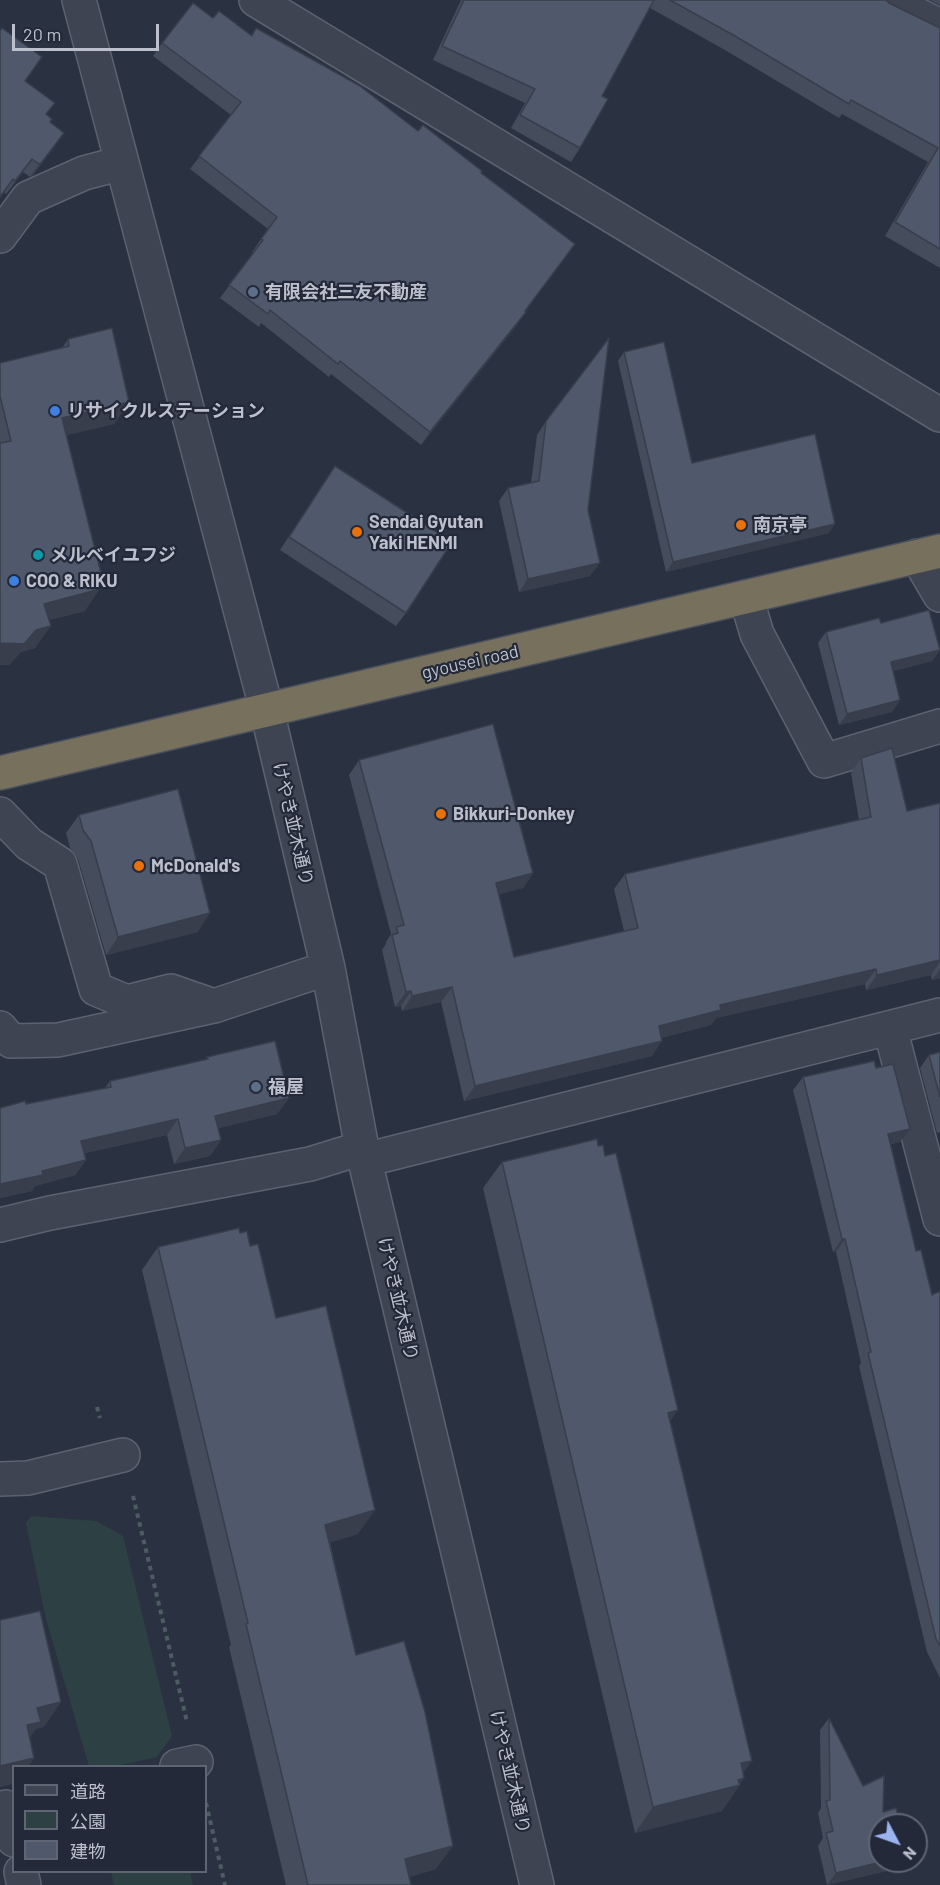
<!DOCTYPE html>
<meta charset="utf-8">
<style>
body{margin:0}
#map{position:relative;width:940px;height:1885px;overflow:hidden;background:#2a3242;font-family:Barlow,"Noto Sans JP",sans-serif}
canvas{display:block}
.legend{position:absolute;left:12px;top:1765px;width:195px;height:108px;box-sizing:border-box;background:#232938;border:2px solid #606573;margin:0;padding:8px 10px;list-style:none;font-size:18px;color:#bbc0cc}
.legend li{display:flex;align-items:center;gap:12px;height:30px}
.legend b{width:30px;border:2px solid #606573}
.north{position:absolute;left:868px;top:1813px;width:60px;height:60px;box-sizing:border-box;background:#232938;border:2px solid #606573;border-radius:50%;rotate:131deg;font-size:16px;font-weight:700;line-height:24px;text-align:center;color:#bbc0cc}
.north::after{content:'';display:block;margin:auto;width:21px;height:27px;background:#9bb3f1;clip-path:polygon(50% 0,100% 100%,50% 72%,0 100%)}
.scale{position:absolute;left:12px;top:24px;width:147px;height:27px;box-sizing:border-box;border:3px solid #bbc0cc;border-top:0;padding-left:8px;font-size:18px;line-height:21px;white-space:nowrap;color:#bbc0cc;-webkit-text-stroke:4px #232938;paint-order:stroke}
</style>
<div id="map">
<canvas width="940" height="1885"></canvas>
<ul class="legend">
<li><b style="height:8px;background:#3e4452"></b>道路</li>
<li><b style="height:16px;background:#2d4044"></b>公園</li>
<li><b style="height:16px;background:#50586b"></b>建物</li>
</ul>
<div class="north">N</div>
<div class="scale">20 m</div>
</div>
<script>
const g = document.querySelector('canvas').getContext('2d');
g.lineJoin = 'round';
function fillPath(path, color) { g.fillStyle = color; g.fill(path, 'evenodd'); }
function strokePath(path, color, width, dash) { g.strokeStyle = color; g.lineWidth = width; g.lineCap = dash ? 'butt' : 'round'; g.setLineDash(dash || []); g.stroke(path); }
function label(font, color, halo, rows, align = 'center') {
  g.font = font + ' Barlow,"Noto Sans JP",sans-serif'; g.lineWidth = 4.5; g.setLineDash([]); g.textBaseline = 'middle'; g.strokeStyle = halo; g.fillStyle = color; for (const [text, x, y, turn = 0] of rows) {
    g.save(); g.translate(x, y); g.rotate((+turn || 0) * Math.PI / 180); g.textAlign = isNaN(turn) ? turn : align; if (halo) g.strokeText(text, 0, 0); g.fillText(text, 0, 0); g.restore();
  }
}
const green = new Path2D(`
 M 31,1516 L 96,1521 L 123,1536 L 172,1736 L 157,1757 L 116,1766 L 89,1766 L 46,1619 L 26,1523 Z
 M 111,1872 L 190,1872 L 193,1885 L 114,1885 Z`);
const path = new Path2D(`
 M 97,1407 L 100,1418
 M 133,1496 L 187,1722
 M 206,1803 L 225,1885`);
const minor = new Path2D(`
 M 79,0 L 267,711 L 328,968 L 362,1148 L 537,1885
 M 256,0 L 940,415
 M 888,0 L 940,26
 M 0,236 L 28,198 L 84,173 L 122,163
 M 917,556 L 940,595
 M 746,597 L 757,634 L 824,761 L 940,726
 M 0,814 L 29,844 L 60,864 L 96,989 L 127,1002 L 171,991 L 214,1006
 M 0,1028 L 11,1041 L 58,1040 L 214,1006 L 328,968
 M 890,1028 L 940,1219
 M 365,1160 L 940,1015
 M 0,1225 L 50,1213 L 310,1164 L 362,1148
 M 0,1479 L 28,1478 L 123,1455
 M 177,1766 L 196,1762
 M 6,1807 L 14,1840
 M 21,1872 L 24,1885`);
const highway = new Path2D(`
 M 0,773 L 940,551`);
const wall = new Path2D(`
 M 461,0 L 886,0 L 889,3 L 940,28 L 940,268 L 885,236 L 928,162 L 842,114 L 839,118 L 725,50 L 650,8 L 602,96 L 580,148 L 571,162 L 511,128 L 525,103 L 433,60 Z
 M 930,0 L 940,0 L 940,5 Z
 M 213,18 L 251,35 L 256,28 L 418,131 L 481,173 L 575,244 L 525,311 L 517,325 L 421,445 L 331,374 L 329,377 L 261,323 L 259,327 L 220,298 L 253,253 L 252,252 L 268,229 L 190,169 L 231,115 L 153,56 L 162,43 Z
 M 25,81 L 47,115 L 50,122 L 55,146 L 33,175 L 30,177 L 23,172 L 6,194 L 4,192 Z
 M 68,339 L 129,402 L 114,424 L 66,435 L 98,583 L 85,611 L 49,620 L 35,648 L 21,652 L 9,665 L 0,665 L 0,363 L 62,348 Z
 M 624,352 L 692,463 L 829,533 L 666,572 L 618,361 Z
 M 546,421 L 588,510 L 590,576 L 519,592 L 499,501 L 508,488 L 531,483 L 537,435 Z
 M 335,466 L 406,613 L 396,626 L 280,550 Z
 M 881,623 L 940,650 L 932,661 L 893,671 L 900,700 L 892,712 L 839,725 L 818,643 L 826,632 Z
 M 861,758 L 907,811 L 940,803 L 940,978 L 932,980 L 931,975 L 866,990 L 865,984 L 716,1018 L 711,1025 L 661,1038 L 652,1056 L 464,1101 L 441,1002 L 402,1011 L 401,1006 L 395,1007 L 382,950 L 386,944 L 386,942 L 391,934 L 349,775 L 359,760 L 533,873 L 523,888 L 499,894 L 514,957 L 624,931 L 614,889 L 625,874 L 859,820 L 851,773 Z
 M 79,815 L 198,932 L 106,955 L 78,859 L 70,848 L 66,833 Z
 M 940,1052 L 940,1132 L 937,1133 L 920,1068 L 929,1055 Z
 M 207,1057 L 289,1098 L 277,1114 L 218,1128 L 221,1140 L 210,1156 L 174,1164 L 167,1135 L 85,1153 L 86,1160 L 75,1175 L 35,1186 L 32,1191 L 0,1198 L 0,1108 L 26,1104 L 105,1088 L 110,1081 L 205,1060 Z
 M 876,1068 L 900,1142 L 891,1144 L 916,1251 L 932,1295 L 940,1291 L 940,1678 L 927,1652 L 859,1366 L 861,1363 L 836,1252 L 833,1252 L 793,1090 L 803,1077 Z
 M 598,1146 L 670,1422 L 744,1778 L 722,1811 L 635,1833 L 483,1188 L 502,1162 Z
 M 240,1233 L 250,1246 L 276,1318 L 358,1534 L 330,1542 L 356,1655 L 436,1869 L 409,1877 L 411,1885 L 286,1885 L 229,1647 L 231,1645 L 142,1270 L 158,1247 Z
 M 829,1718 L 863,1786 L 883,1812 L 899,1868 L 827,1885 L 818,1846 L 823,1838 L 818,1813 L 821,1808 L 820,1730 Z`);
const shadedWall = new Path2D(`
 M 64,133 L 33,175 L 30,177 L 39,164 Z
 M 526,312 L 517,325 L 421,445 L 430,432 Z
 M 129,402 L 114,424 L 46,440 L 62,418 Z
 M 835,524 L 829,533 L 666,572 L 673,562 Z
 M 600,563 L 590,576 L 519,592 L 528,579 Z
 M 102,577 L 92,591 L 100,589 L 85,611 L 29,625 L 44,604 L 96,579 Z
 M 51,626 L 35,648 L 21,652 L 9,665 L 0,665 L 0,643 L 36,630 Z
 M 940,650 L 932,661 L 883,674 L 891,662 Z
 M 900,700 L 892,712 L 839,725 L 847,714 Z
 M 533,873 L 523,888 L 486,898 L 496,883 Z
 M 210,913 L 198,932 L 106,955 L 118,937 Z
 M 940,960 L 940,962 L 931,975 L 866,990 L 877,975 Z
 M 876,969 L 865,984 L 716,1018 L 711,1025 L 648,1041 L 659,1026 L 720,1005 Z
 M 940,969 L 940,978 L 932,980 Z
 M 452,987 L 441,1002 L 402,1011 L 412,996 Z
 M 411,991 L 401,1006 L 395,1007 L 406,992 Z
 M 662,1041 L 652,1056 L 464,1101 L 475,1086 Z
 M 289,1098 L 277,1114 L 204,1132 L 215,1116 Z
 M 178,1119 L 167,1135 L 70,1156 L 81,1141 Z
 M 910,1129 L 900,1142 L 879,1147 L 888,1134 Z
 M 221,1140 L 210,1156 L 174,1164 L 185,1148 Z
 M 86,1160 L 75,1175 L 35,1186 L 32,1191 L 0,1198 L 0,1184 L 42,1171 Z
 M 842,1239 L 845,1239 L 836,1252 L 833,1252 Z
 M 678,1410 L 660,1436 L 668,1413 Z
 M 375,1510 L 358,1534 L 309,1549 L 325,1525 Z
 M 61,1702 L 44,1727 L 36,1729 L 23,1747 L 10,1750 L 37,1708 Z
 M 34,1758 L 28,1767 L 14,1767 L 14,1784 L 0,1787 L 0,1766 Z
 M 752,1761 L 738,1780 L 744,1778 L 739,1786 L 740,1785 L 722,1811 L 635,1833 L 653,1807 L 741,1763 Z
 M 453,1846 L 436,1869 L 389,1883 L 405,1859 Z
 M 885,1861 L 904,1861 L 899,1868 L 827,1885 L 836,1873 Z`);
const building = new Path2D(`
 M 464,0 L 654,0 L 602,96 L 608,99 L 580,148 L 520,115 L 535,89 L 442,46 Z
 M 670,0 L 886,0 L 889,3 L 940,28 L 940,249 L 895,222 L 938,148 L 851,100 L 849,104 L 735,36 Z
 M 193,3 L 213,18 L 219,11 L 252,36 L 256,28 L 360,86 L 418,131 L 423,125 L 482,171 L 481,173 L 575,244 L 525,311 L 526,312 L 430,432 L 340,361 L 338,364 L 270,310 L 268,314 L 229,285 L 263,240 L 261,239 L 277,217 L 199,156 L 241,102 L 162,43 Z
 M 2,28 L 42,57 L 25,81 L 55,103 L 46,114 L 52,119 L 50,122 L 64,133 L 42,162 L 39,164 L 32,159 L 15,181 L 13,179 L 0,197 L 0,31 Z
 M 112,328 L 129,402 L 62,418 L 102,577 L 96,579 L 100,589 L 44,604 L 51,626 L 36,630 L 24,644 L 0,643 L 0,443 L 11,441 L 0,396 L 0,363 L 69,346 L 68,339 Z
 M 609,338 L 588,510 L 600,563 L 528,579 L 508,488 L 539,481 L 546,421 Z
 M 664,342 L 692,463 L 815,434 L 835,524 L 673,562 L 624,352 Z
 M 335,466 L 452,542 L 406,613 L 289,537 Z
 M 929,610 L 940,650 L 891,662 L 900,700 L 847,714 L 826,632 L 879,618 L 881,623 Z
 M 493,724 L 533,873 L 496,883 L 514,957 L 638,928 L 625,874 L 871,817 L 861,758 L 892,748 L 907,811 L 940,803 L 940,960 L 877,975 L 876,969 L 720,1005 L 721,1010 L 659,1026 L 662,1041 L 475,1086 L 452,987 L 412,996 L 411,991 L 406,992 L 392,935 L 398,933 L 396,927 L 404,925 L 359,760 Z
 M 178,789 L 210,913 L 118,937 L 91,841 L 83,830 L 79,815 Z
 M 275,1041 L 289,1098 L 215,1116 L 221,1140 L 185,1148 L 178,1119 L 81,1141 L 86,1160 L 42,1171 L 43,1175 L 0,1184 L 0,1108 L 25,1101 L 26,1104 L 111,1087 L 110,1081 L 208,1059 L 207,1057 Z
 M 940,1052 L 940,1097 L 929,1055 Z
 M 874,1061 L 876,1068 L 893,1064 L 910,1129 L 888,1134 L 916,1251 L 921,1250 L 932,1295 L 940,1291 L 940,1646 L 936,1639 L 868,1353 L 871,1352 L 845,1239 L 842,1239 L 803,1077 Z
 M 597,1139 L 598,1146 L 603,1145 L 605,1156 L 616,1153 L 678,1410 L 668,1413 L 752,1761 L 741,1763 L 744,1778 L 738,1780 L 740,1785 L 653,1807 L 502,1162 Z
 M 239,1228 L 240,1233 L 247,1231 L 250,1246 L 258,1244 L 276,1318 L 326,1306 L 375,1510 L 325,1525 L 356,1655 L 404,1641 L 425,1712 L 453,1846 L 405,1859 L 411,1885 L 308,1885 L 246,1624 L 248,1623 L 158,1247 Z
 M 40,1611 L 61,1702 L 37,1708 L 41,1722 L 27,1725 L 34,1758 L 0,1766 L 0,1620 Z
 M 829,1718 L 863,1786 L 884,1776 L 883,1812 L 896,1808 L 900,1825 L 880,1825 L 880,1861 L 885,1861 L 836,1873 L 826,1833 L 833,1831 L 826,1801 L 830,1800 Z`);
const markers = [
 [253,292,6,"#5c6f8a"],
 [55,411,6,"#3f7fe0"],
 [741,525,6,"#e8710a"],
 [357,532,6,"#e8710a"],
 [38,555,6,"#0f9aa8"],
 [14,581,6,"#3f7fe0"],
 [441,814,6,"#e8710a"],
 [139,866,6,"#e8710a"],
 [256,1087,6,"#5c6f8a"]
];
const poiNames = [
 ["有限会社三友不動産",265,292],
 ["リサイクルステーション",67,411],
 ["Sendai Gyutan",369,522],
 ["Yaki HENMI",369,543],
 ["南京亭",753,525],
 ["メルベイユフジ",50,555],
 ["COO & RIKU",26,581],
 ["Bikkuri-Donkey",453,814],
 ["McDonald's",151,866],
 ["福屋",268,1087]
];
const streetNames = [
 ["gyousei road",470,662,-13],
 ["けやき並木通り",293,824,77],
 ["けやき並木通り",398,1299,77],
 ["けやき並木通り",510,1772,77]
];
fillPath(green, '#2d4044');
strokePath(minor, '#5c626f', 36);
strokePath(highway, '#494f5c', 36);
strokePath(path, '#4c5d62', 4, [4.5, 4.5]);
strokePath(minor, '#3e4452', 33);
strokePath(highway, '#77705c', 33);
fillPath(wall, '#454c5c');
fillPath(shadedWall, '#383e4b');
fillPath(building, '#50586b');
strokePath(building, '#383e4b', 1.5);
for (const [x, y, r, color] of markers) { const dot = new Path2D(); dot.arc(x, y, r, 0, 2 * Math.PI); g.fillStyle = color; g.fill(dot); strokePath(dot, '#232938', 2); }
label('bold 18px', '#bbc0cc', '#232938', poiNames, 'left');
label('18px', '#bbc0cc', '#232938', streetNames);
</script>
